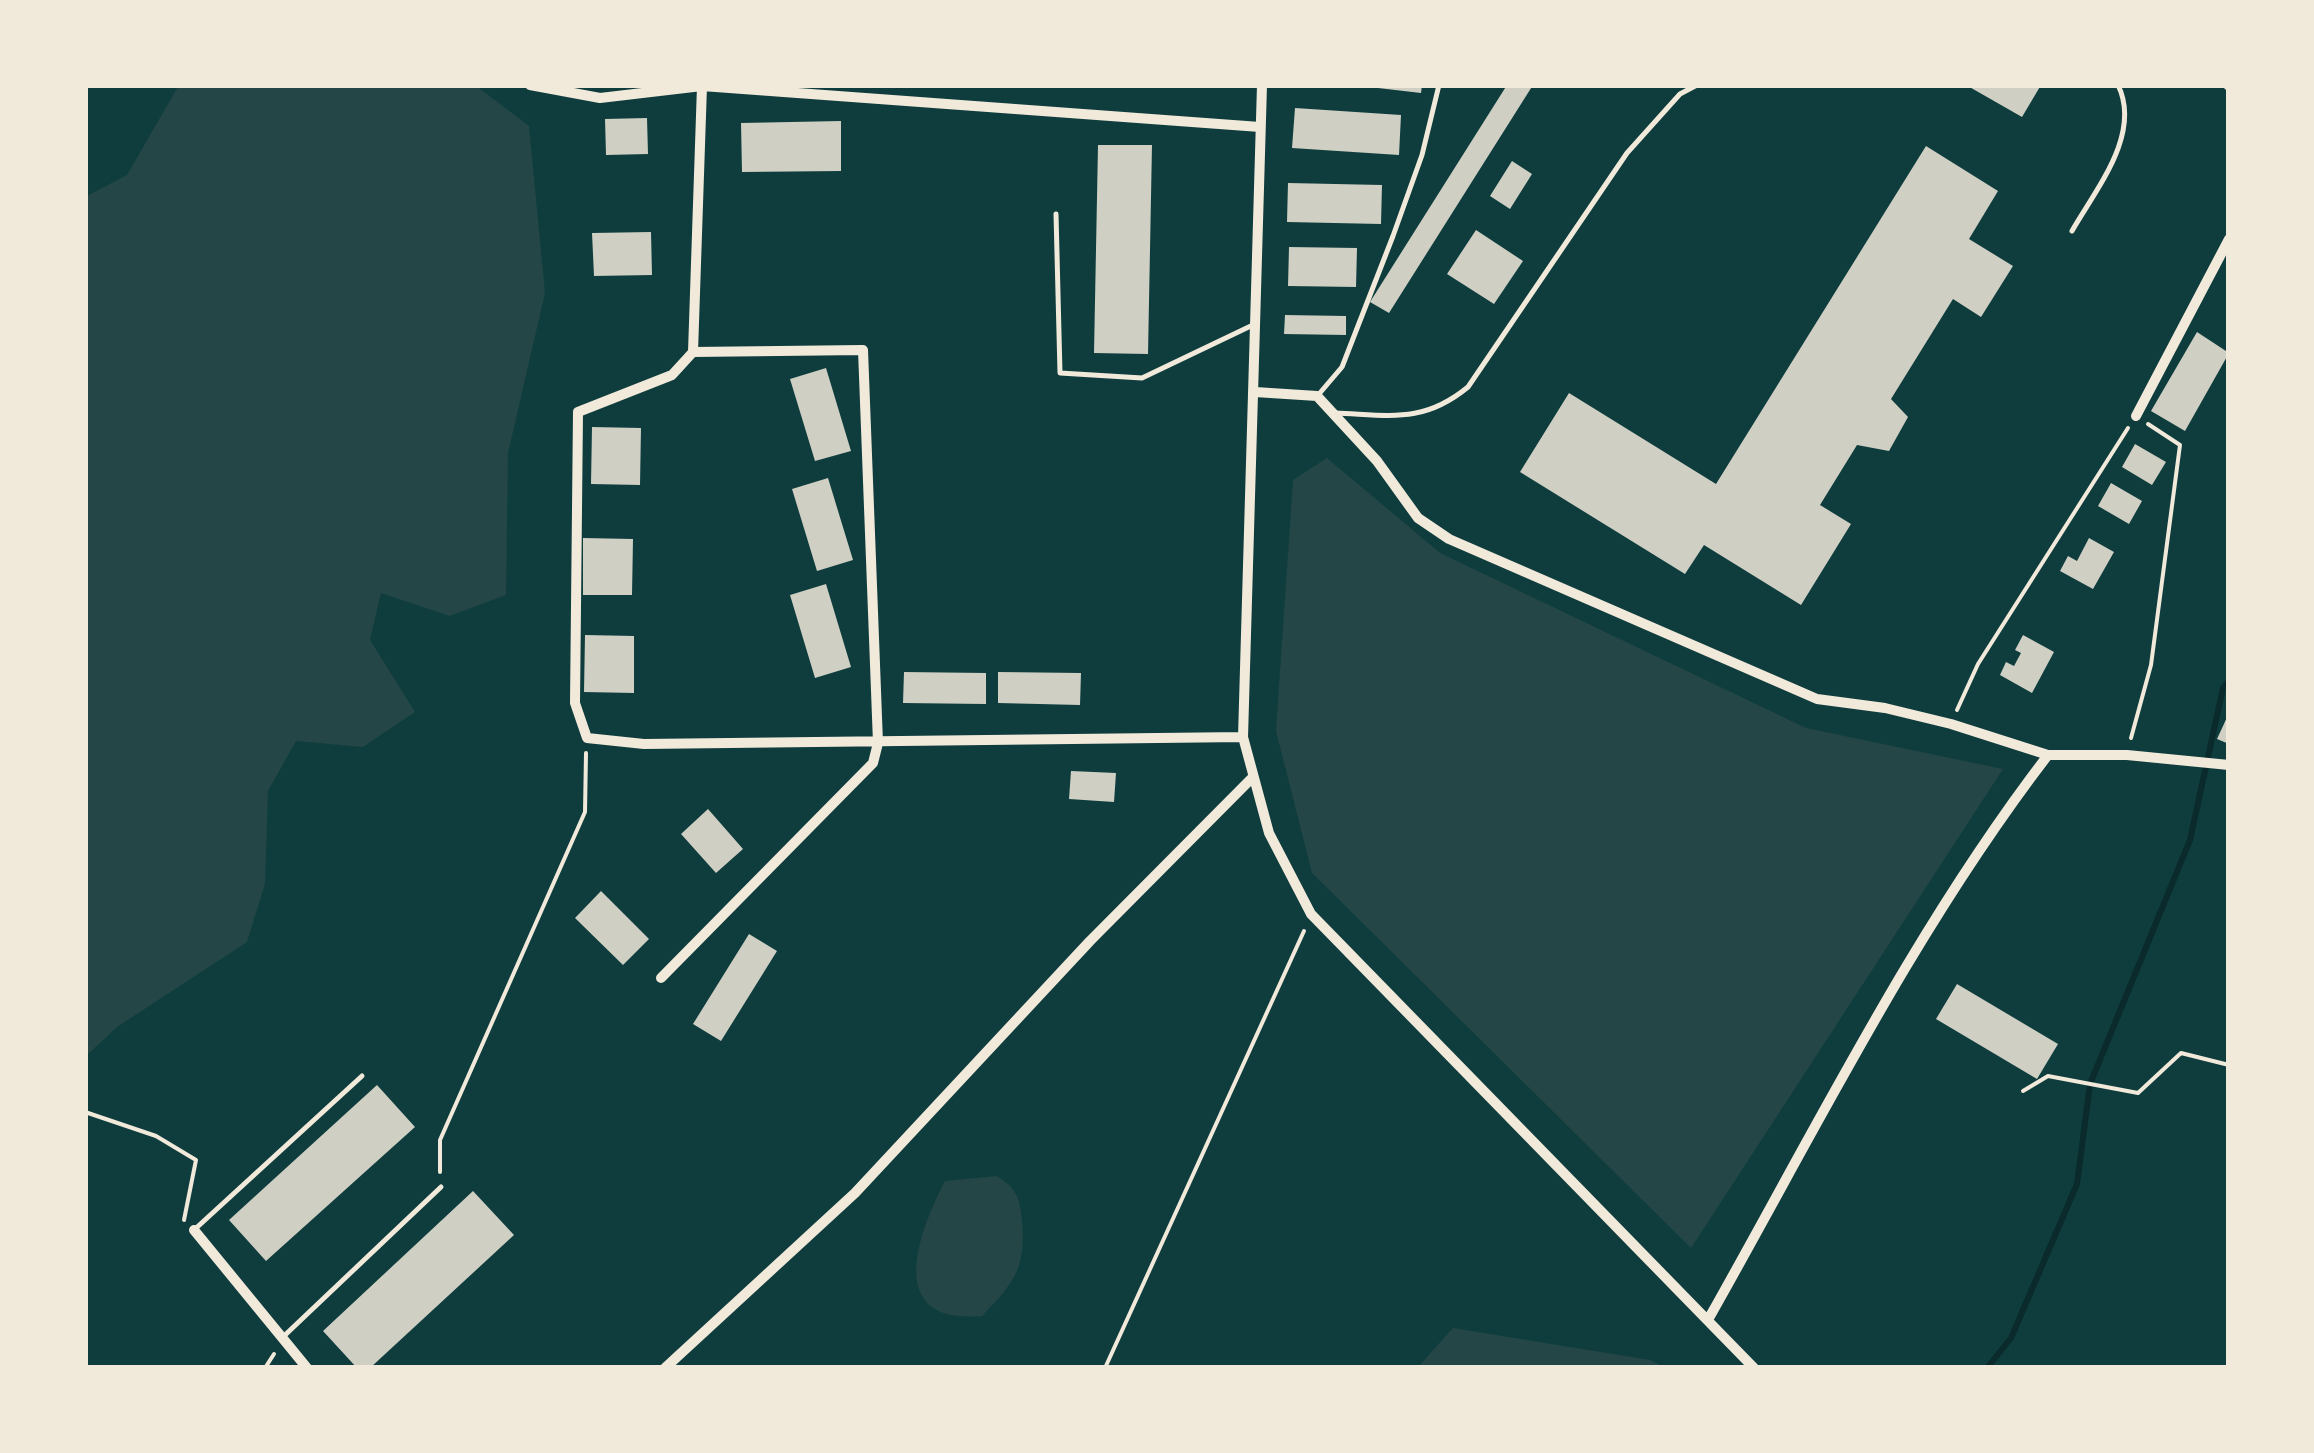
<!DOCTYPE html>
<style>
body{margin:0}
#map{position:relative;width:2314px;height:1453px;overflow:hidden;background:#0f3d3e;font-family:"PT Serif",serif}
canvas{display:block}
.frame{position:absolute;inset:0;border:88px solid #f1e9da;pointer-events:none}
</style>
<div id="map">
<canvas width="2314" height="1453"></canvas>
<div class="frame"></div>
</div>
<script>
const g = document.querySelector('canvas').getContext('2d');
g.lineJoin = 'round';
function fillPath(path, color) { g.fillStyle = color; g.fill(path, 'evenodd'); }
function strokePath(path, color, width, dash) { g.strokeStyle = color; g.lineWidth = width; g.lineCap = dash ? 'butt' : 'round'; g.setLineDash(dash || []); g.stroke(path); }
const green = new Path2D(`
 M 179,85 L 475,85 L 529,126 L 545,293 L 508,453 L 506,595 L 450,616 L 381,593 L 370,640 L 415,712 L 363,747 L 296,741 L 268,791 L 265,884 L 247,942 L 117,1027 L 85,1057 L 85,197 L 127,175 Z
 M 1327,458 L 1440,553 L 1806,728 L 2003,769 L 1691,1248 L 1312,873 L 1276,731 L 1293,480 Z
 M 997,1176 C 1016,1188 1020,1198 1022,1220 C 1026,1268 1015,1282 982,1316 C 882,1325 919,1231 945,1181 Z
 M 1453,1328 L 1650,1360 L 1666,1368 L 1417,1368 Z`);
const stream = new Path2D(`
 M 1987,1368 L 2011,1338 L 2077,1184 L 2090,1084 L 2190,840 L 2223,688 L 2229,681`);
const building = new Path2D(`
 M 1352,85 L 1422,85 L 1421,93 Z
 M 1507,85 L 1533,85 L 1389,313 L 1370,302 Z
 M 1966,85 L 2041,85 L 2022,117 Z
 M 1295,108 L 1401,115 L 1399,155 L 1292,148 Z
 M 647,118 L 648,154 L 606,155 L 605,119 Z
 M 841,121 L 841,171 L 742,172 L 741,123 Z
 M 1098,145 L 1152,145 L 1148,354 L 1094,353 Z
 M 1926,146 L 1998,191 L 1969,239 L 2013,266 L 1981,317 L 1953,299 L 1891,399 L 1908,417 L 1889,451 L 1857,445 L 1820,505 L 1851,524 L 1801,605 L 1704,545 L 1685,574 L 1520,472 L 1569,393 L 1716,484 Z
 M 1512,161 L 1532,174 L 1510,209 L 1490,196 Z
 M 1288,183 L 1382,185 L 1381,224 L 1287,222 Z
 M 1476,230 L 1523,261 L 1494,304 L 1447,274 Z
 M 651,232 L 652,275 L 594,276 L 592,233 Z
 M 1289,247 L 1357,248 L 1356,287 L 1288,286 Z
 M 1285,315 L 1346,316 L 1346,335 L 1284,334 Z
 M 2197,332 L 2229,353 L 2185,431 L 2151,411 Z
 M 826,368 L 851,451 L 815,461 L 790,379 Z
 M 592,427 L 641,428 L 640,485 L 591,484 Z
 M 2135,444 L 2166,462 L 2152,485 L 2122,467 Z
 M 828,478 L 853,560 L 817,571 L 792,489 Z
 M 2111,483 L 2142,501 L 2129,524 L 2098,506 Z
 M 583,538 L 633,539 L 632,595 L 583,595 Z
 M 2089,538 L 2114,552 L 2093,589 L 2060,571 L 2068,556 L 2077,561 Z
 M 826,584 L 851,667 L 815,678 L 790,595 Z
 M 585,635 L 634,636 L 634,693 L 584,692 Z
 M 2023,635 L 2054,652 L 2032,693 L 2000,675 L 2006,662 L 2014,666 L 2021,653 L 2015,650 Z
 M 904,672 L 986,673 L 986,704 L 903,703 Z
 M 998,672 L 1081,673 L 1080,705 L 998,703 Z
 M 2229,713 L 2229,744 L 2217,739 Z
 M 1071,771 L 1116,773 L 1114,802 L 1069,799 Z
 M 708,809 L 743,849 L 716,873 L 681,834 Z
 M 601,891 L 649,939 L 623,965 L 575,918 Z
 M 749,934 L 777,951 L 721,1041 L 693,1024 Z
 M 1957,984 L 2058,1044 L 2037,1079 L 1936,1019 Z
 M 377,1085 L 415,1127 L 266,1261 L 229,1220 Z
 M 473,1191 L 514,1235 L 370,1368 L 357,1368 L 323,1331 Z`);
const path = new Path2D(`
 M 1957,710 L 1978,664 L 2128,428
 M 2131,738 L 2151,665 L 2180,445 L 2148,424
 M 2023,1091 L 2048,1076 L 2138,1093 L 2181,1053 L 2229,1065
 M 85,1112 L 156,1136 L 196,1160 L 184,1220
 M 440,1172 L 440,1140 L 585,812 L 586,753
 M 265,1368 L 274,1354
 M 1105,1368 L 1304,931`);
const service = new Path2D(`
 M 1056,214 L 1060,373 L 1142,378 L 1255,324
 M 2072,231 C 2096,189 2142,134 2118,85
 M 1319,394 L 1342,367 L 1393,236 L 1422,155 L 1439,85
 M 1335,413 C 1390,415 1423,424 1468,387 L 1627,153 L 1680,94 L 1697,85
 M 194,1230 L 362,1076
 M 284,1336 L 441,1187`);
const minor = new Path2D(`
 M 530,85 L 600,98 L 702,86 L 1260,127
 M 1262,85 L 1243,737 L 1269,833 L 1311,914 L 1754,1368
 M 2228,85 L 2229,86
 M 702,86 L 693,352 L 672,375 L 578,412 L 575,703 L 587,738 L 644,744 L 1243,737
 M 1255,392 L 1317,396 L 1377,461 L 1418,518 L 1449,539 L 1817,699 L 1885,708 L 1951,724 L 2048,755 L 2127,755 L 2229,765
 M 2136,416 L 2229,239
 M 661,978 L 873,763 L 878,743 L 863,350 L 693,352
 M 194,1230 L 307,1368
 M 1709,1318 C 1816,1129 1915,928 2048,755
 M 665,1368 L 855,1193 L 1090,941 L 1251,779`);
fillPath(green, '#244646');
strokePath(stream, '#0a2a2b', 6);
fillPath(building, '#cfcfc3');
strokePath(path, '#f1e9da', 4);
strokePath(service, '#f1e9da', 5);
strokePath(minor, '#f1e9da', 10);
</script>
